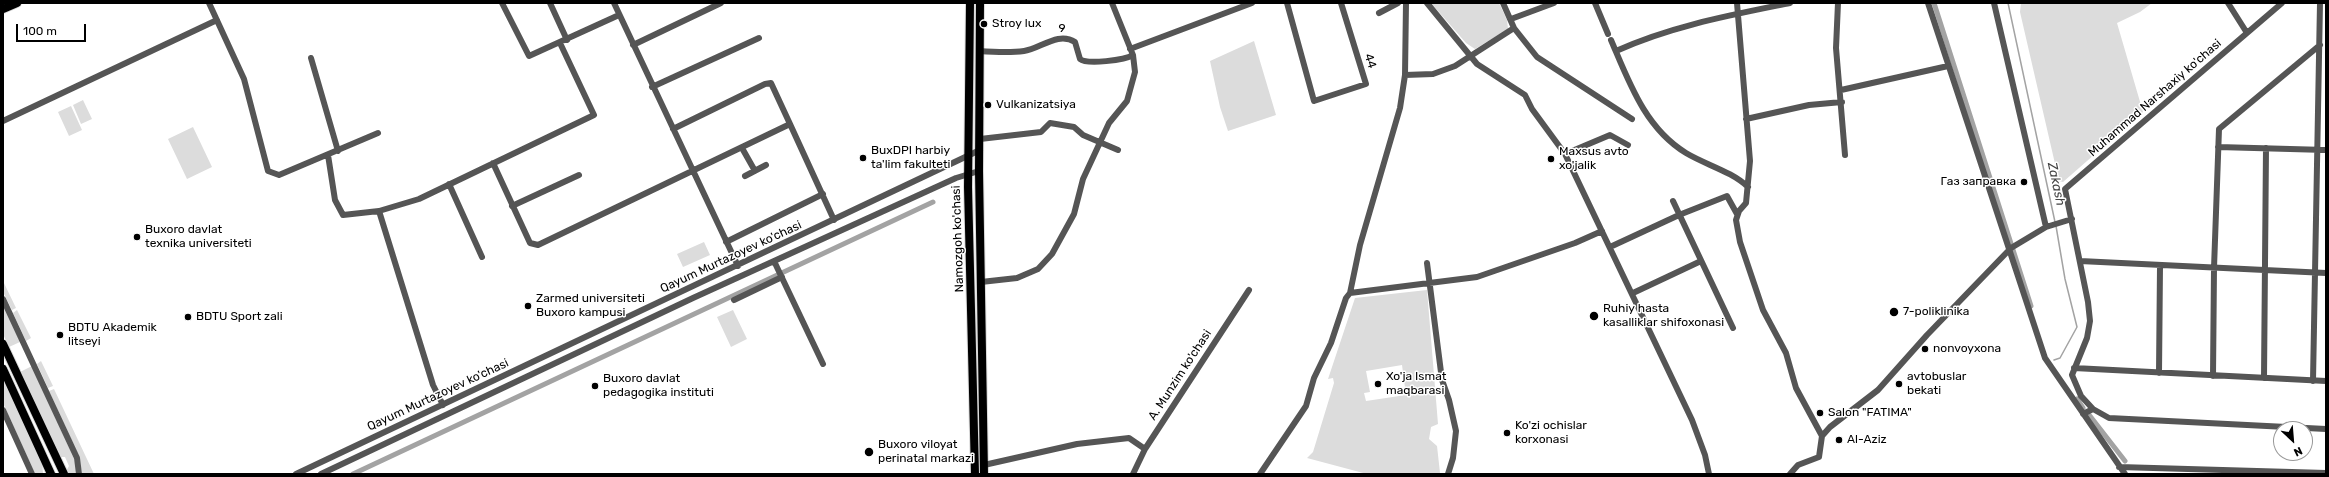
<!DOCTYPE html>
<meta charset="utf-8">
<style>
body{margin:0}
#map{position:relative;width:2329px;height:477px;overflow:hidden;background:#fff;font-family:Rubik,sans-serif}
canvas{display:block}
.frame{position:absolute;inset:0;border:4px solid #000;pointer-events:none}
.north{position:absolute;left:2273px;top:421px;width:40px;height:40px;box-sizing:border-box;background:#fff;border:1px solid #999;border-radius:50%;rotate:154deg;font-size:11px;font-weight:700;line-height:16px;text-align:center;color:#000}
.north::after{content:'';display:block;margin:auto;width:14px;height:18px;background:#000;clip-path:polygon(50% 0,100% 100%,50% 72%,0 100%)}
.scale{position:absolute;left:16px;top:24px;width:70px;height:18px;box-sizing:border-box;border:2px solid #000;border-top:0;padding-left:5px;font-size:12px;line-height:14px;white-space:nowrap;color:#000;-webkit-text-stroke:3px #fff;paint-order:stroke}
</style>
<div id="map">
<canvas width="2329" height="477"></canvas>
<div class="frame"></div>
<div class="north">N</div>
<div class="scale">100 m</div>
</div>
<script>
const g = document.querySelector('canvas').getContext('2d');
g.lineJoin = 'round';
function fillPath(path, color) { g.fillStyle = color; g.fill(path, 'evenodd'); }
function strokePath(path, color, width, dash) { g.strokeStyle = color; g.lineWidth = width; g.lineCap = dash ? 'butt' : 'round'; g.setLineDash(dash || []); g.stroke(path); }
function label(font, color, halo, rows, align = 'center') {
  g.font = font + ' Rubik,sans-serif'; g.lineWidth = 3; g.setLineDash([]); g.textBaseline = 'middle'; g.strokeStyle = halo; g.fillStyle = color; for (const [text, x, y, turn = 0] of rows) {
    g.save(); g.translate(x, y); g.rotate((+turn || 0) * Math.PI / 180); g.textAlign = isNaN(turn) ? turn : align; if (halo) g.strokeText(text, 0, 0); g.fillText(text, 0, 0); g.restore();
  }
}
const green = new Path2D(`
 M 1431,3 L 1499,3 L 1507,20 L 1508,29 L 1475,49 L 1466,43 Z
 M 2021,3 L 2152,3 L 2140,12 L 2117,23 L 2143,112 L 2063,182 L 2059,181 L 2020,12 Z
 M 1254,41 L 1276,115 L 1228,131 L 1220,107 L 1210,61 Z
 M 83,100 L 92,119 L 81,124 L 73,105 Z
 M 71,106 L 82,130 L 69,136 L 58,112 Z
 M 193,127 L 212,167 L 187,179 L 168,139 Z
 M 704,242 L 710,255 L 683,267 L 677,254 Z
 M 3,281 L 16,308 L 12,310 L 3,292 Z
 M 1427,290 L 1438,424 L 1431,427 L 1429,439 L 1437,446 L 1440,473 L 1367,474 L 1307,458 L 1313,452 L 1334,383 L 1333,378 L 1328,379 L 1355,298 ZM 1402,365 L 1406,395 L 1366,401 L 1364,393 L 1370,392 L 1366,371 Z
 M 3,304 L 20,342 L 9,347 L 3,334 Z
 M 17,310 L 31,338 L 26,341 L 13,313 Z
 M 733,310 L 747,339 L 731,347 L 717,317 Z
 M 41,361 L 53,386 L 48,388 L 37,364 Z
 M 32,366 L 75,461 L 77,474 L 68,474 L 66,471 L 69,466 L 65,457 L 59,457 L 20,372 Z
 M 3,376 L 42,461 L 43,474 L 35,474 L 3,403 Z
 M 54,389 L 94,474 L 82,474 L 79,456 L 49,391 Z`);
const stream = new Path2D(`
 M 2008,3 L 2055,222
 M 2054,360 L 2060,358 L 2077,327 L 2065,279 L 2056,226`);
const canal = new Path2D(`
 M 1934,3 L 2031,306
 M 2077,399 L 2083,408
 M 2090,416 L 2125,461
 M 353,474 L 933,202`);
const minor = new Path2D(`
 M 209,3 L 244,79 L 268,171 L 279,175 L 378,133
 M 502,3 L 529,56 L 619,15
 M 550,3 L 567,40
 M 614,3 L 738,266
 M 1287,3 L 1314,101 L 1366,84 L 1341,3
 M 1427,3 L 1477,64 L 1525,95 L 1532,109 L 1565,154 L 1692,420 L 1705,455 L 1709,474
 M 1503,3 L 1514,28 L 1537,57 L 1632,119
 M 1595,3 L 1608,34
 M 1737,3 L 1750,161 L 1746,203 L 1739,211 L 1736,220 L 1740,242 L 1763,310 L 1786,353 L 1796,388 L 1822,436
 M 1838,3 L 1836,48 L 1845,155
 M 1928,3 L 2045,358 L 2125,474
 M 1994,3 L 2046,227
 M 2228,3 L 2247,33
 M 1379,13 L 1398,3
 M 1511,19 L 1554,3
 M 1611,40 C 1629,82 1645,128 1686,153 C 1706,165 1731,171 1748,187
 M 633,45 L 721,3
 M 1130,49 L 1252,3
 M 979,51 C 994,52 1009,53 1024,51 C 1040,49 1058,31 1075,42 L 1080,59 C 1087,65 1125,60 1133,55
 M 1616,51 C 1671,26 1731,15 1790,3
 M 311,58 L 338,151
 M 1405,75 L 1433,74 L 1455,66 L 1514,28
 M 652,87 L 759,38
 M 1841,90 L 1948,66
 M 1746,119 L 1809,105 L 1842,102
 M 3,121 L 217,20
 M 673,129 L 765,84 L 771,83 L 790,124
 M 980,139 L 1041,132 L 1050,123 L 1074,127 L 1083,135 L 1118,150
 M 2218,147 L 2326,150
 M 742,148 L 755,171
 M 1565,154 L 1610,135 L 1628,145
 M 328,155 L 335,200 L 343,215 L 379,211 L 419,199 L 594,115 L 560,43
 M 493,163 L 530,243 L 538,245 L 790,124 L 834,220
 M 745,176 L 766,165
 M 449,184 L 482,257
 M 1673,201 L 1733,328
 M 512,206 L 579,175
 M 379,211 L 433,385 L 443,405
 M 726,242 L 823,194
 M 1610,247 L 1679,215 L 1727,196 L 1737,214
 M 774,261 L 823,364
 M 2080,261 L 2326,273
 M 1427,263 L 1442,380 L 1449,400 L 1456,431 L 1453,458 L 1448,474
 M 981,282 L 1017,278 L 1038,269 L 1052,254 L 1074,214 L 1083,179 L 1109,123 L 1127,101 L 1135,72 L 1133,55 L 1112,3
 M 1350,293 L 1360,245 L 1400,108 L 1405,75 L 1406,3
 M 1633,293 L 1701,261
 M 3,299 L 77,458 L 79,474
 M 734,300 L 782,277
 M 2074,368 L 2326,381
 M 2159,373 L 2160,266
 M 2213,376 L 2214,268 L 2219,129 L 2320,45
 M 2264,378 L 2266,148
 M 2313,381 L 2320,3
 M 2093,409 L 2081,396 L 2072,375 L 2087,338 L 2090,321 L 2088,302 L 2065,189 L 2282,3
 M 3,410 L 32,474
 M 2083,414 L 2093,409 L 2109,418 L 2326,429
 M 984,465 L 1077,444 L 1129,438 L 1145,449
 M 2119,467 L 2326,473
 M 296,474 L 980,150
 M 321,474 L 693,298 L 956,178 L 979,171
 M 1133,474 L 1145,449 L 1249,290
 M 1260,474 L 1306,406 L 1314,378 L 1331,343 L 1346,298 L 1350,293 L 1477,277 L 1575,243 L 1602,231
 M 1790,474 L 1798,465 L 1819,457 L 1822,436 L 1830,427 L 1878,390 L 1927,335 L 2011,248 L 2046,227 L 2072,219`);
const major = new Path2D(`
 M 970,3 L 968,187 L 975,474
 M 980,3 L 979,171 L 984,474
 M 3,9 L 17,3
 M 3,344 L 64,474
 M 3,369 L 51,474`);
const markers = [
 [984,24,4,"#000"],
 [988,105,4,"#000"],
 [863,158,4,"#000"],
 [1551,159,4,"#000"],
 [2024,182,4,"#000"],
 [137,237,4,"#000"],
 [528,306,4,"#000"],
 [1894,312,5,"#000"],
 [1594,316,5,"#000"],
 [188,317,4,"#000"],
 [60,335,4,"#000"],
 [1925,349,4,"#000"],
 [1378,384,4,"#000"],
 [1899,384,4,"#000"],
 [595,386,4,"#000"],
 [1820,413,4,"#000"],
 [1507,433,4,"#000"],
 [1839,440,4,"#000"],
 [869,452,5,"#000"]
];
const poiNames = [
 ["Stroy lux",992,24],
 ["Vulkanizatsiya",996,105],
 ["BuxDPI harbiy",871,151],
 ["ta'lim fakulteti",871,165],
 ["Maxsus avto",1559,152],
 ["xo'jalik",1559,166],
 ["Газ заправка",2016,182,"right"],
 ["Buxoro davlat",145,230],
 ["texnika universiteti",145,244],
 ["Zarmed universiteti",536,299],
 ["Buxoro kampusi",536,313],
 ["Ruhiy hasta",1603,309],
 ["kasalliklar shifoxonasi",1603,323],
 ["7-poliklinika",1903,312],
 ["BDTU Sport zali",196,317],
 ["BDTU Akademik",68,328],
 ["litseyi",68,342],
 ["nonvoyxona",1933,349],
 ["Xo'ja Ismat",1386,377],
 ["maqbarasi",1386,391],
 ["avtobuslar",1907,377],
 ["bekati",1907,391],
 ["Buxoro davlat",603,379],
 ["pedagogika instituti",603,393],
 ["Salon \"FATIMA\"",1828,413],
 ["Ko'zi ochislar",1515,426],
 ["korxonasi",1515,440],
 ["Al-Aziz",1847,440],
 ["Buxoro viloyat",878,445],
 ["perinatal markazi",878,459]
];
const streetNames = [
 ["9",1062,29],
 ["44",1370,61,73],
 ["Muhammad Narshaxiy ko'chasi",2155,98,-41],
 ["Namozgoh ko'chasi",958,239,-92],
 ["Qayum Murtazoyev ko'chasi",731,257,-25],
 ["A. Munzim ko'chasi",1180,375,-57],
 ["Qayum Murtazoyev ko'chasi",438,395,-25]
];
const waterNames = [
 ["Zakash",2056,184,78]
];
fillPath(green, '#dcdcdc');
strokePath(stream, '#a3a3a3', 1.5);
strokePath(canal, '#a3a3a3', 5);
strokePath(major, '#dbdbdb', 10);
strokePath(minor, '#555', 6);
strokePath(major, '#000', 8);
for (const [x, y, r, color] of markers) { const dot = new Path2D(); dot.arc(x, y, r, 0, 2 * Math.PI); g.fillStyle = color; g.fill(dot); strokePath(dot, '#fff', 1.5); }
label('12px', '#000', '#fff', poiNames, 'left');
label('12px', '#000', '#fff', streetNames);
label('italic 13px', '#444', '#fff', waterNames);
</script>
